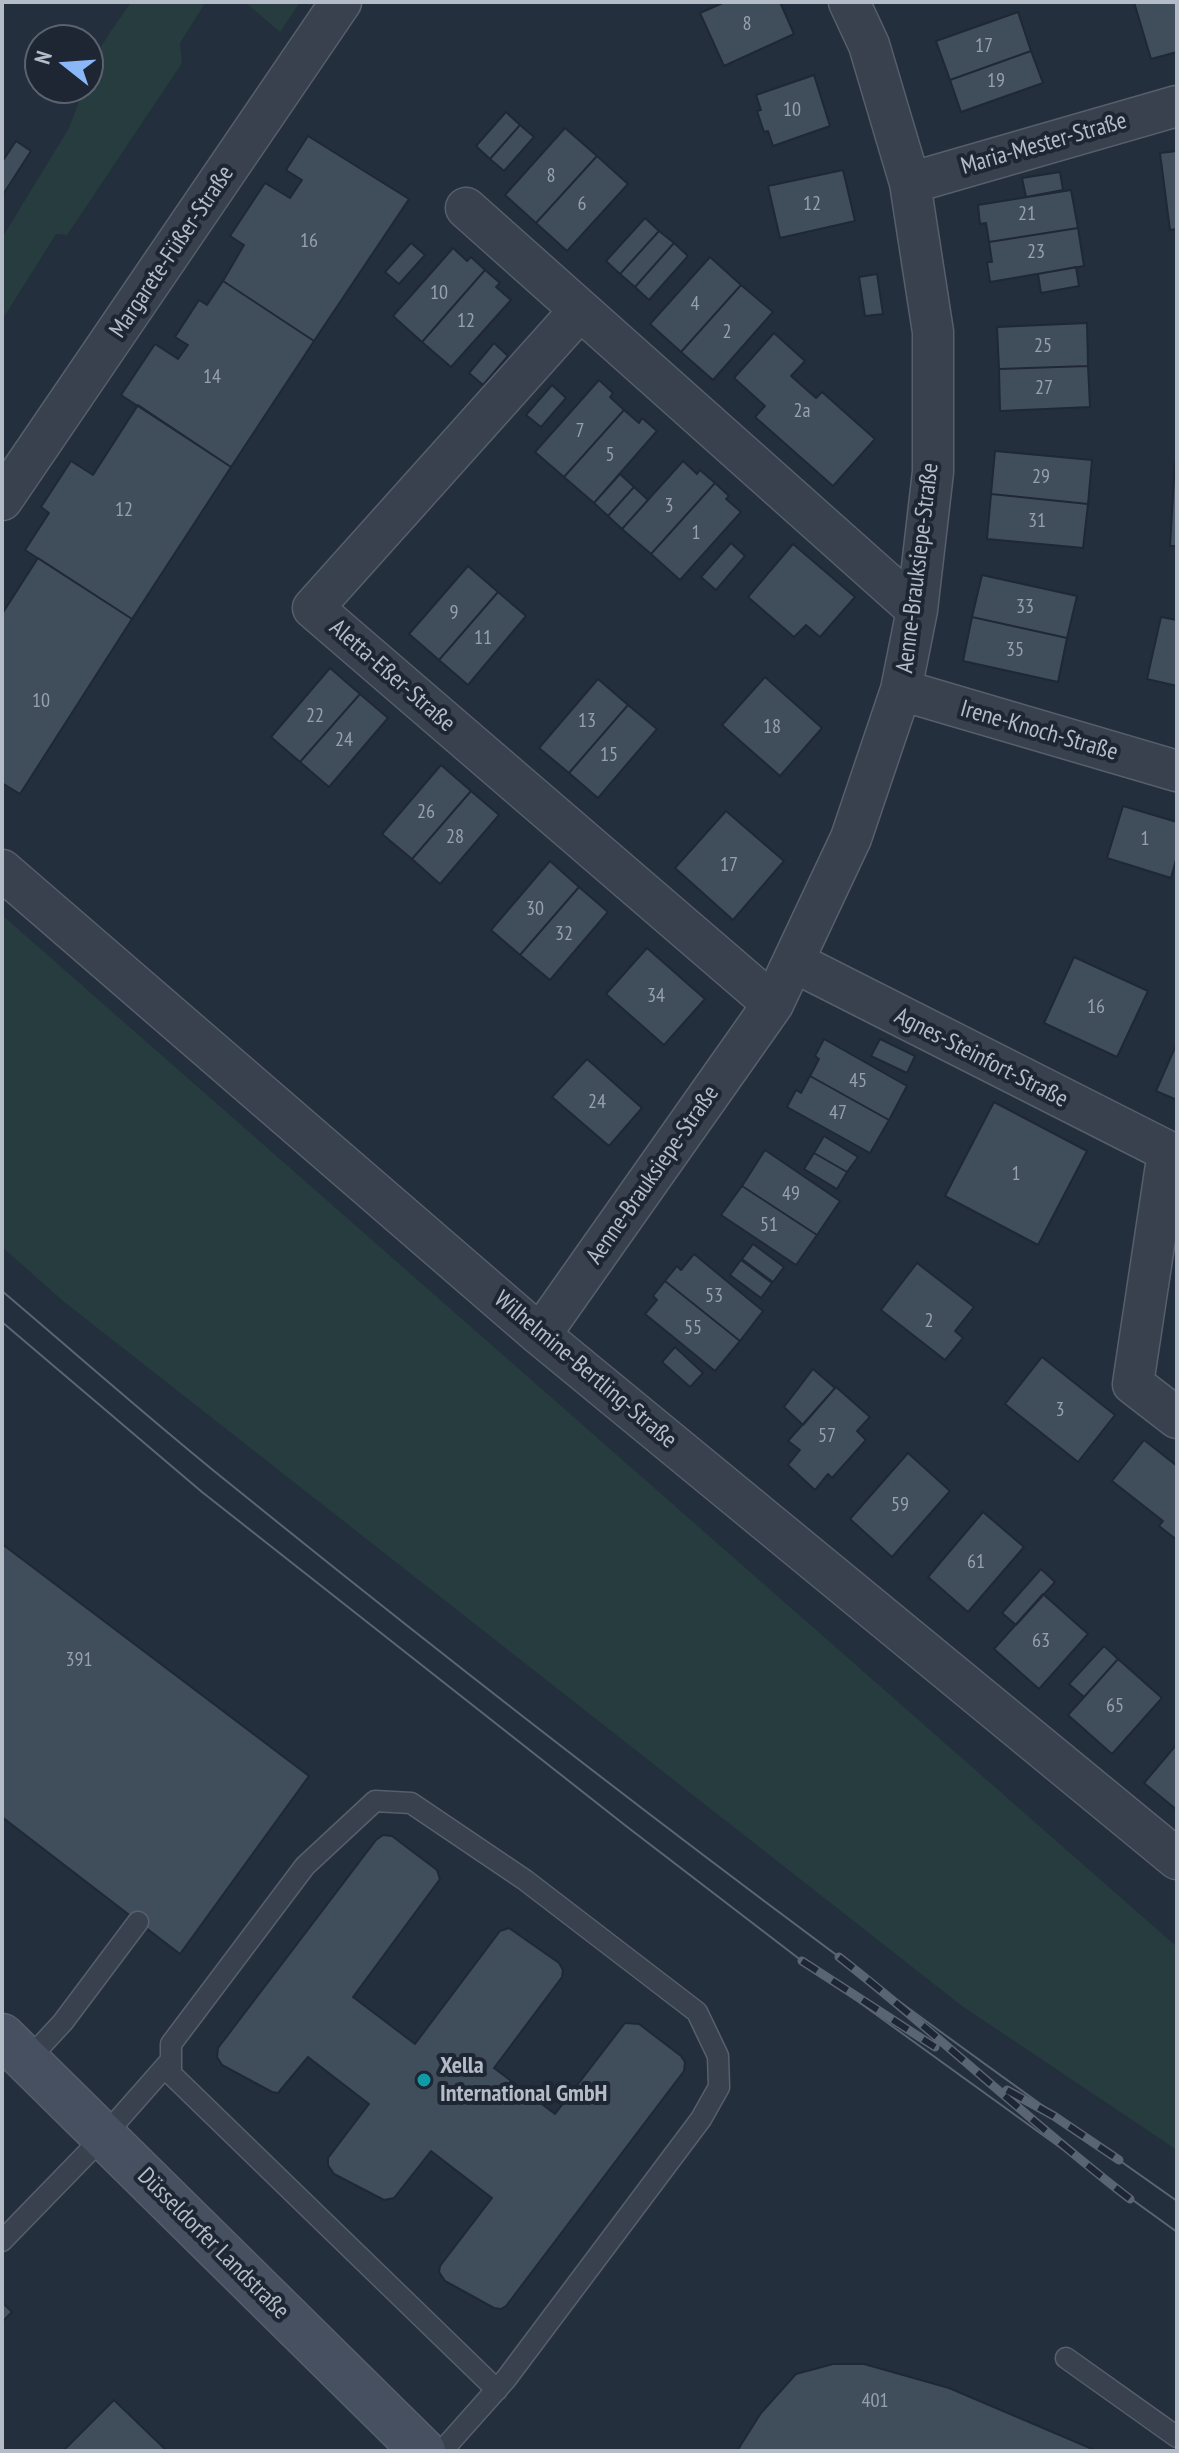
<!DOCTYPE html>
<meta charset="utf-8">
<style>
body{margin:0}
#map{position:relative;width:1179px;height:2453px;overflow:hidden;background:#242f3d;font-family:"PT Sans Narrow",sans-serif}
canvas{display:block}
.frame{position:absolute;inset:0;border:4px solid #b4bcc8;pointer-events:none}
.north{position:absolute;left:24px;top:24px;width:80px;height:80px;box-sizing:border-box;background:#1d2632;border:2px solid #59626e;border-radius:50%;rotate:287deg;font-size:22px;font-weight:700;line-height:32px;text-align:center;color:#b4bcc8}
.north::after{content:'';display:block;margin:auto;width:28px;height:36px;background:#8ab7f7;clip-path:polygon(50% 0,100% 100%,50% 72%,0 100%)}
</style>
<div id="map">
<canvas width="1179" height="2453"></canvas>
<div class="frame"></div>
<div class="north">N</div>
</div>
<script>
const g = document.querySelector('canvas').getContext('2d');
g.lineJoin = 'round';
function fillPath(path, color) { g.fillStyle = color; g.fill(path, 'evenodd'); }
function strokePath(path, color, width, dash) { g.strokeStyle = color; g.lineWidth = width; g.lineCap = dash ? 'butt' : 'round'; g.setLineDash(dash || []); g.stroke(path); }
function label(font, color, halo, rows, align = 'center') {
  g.font = font + ' "PT Sans Narrow",sans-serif'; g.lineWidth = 8; g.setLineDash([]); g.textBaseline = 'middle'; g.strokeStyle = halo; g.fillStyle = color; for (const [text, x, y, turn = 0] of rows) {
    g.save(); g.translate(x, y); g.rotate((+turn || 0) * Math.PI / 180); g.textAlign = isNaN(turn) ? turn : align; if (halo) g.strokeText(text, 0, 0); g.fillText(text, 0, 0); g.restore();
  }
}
const green = new Path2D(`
 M 131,2 L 205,3 L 180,43 L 182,63 L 67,235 L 56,234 L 2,320 L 2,238 L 69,128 L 84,88 L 88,88 C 88,57 115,27 131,2 Z
 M 245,2 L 300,2 L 280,32 Z
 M 2,915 L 1177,1947 L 1177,2150 L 962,2006 L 63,1301 L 2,1247 Z`);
const building = new Path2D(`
 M 725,2 L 780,2 L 794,34 L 724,66 L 700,13 Z
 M 1134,2 L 1177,2 L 1177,52 L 1151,59 Z
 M 1018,12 L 1031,51 L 950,80 L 936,41 Z
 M 1031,51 L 1043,83 L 961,112 L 950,80 Z
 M 814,75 L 830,126 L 773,146 L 768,131 L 764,132 L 757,111 L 761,110 L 756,95 Z
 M 506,112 L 520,125 L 490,159 L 476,146 Z
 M 520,125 L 534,137 L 504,171 L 490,159 Z
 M 565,128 L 597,156 L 536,223 L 505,195 Z
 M 308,136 L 409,199 L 314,341 L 223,281 L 244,245 L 230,236 L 265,183 L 290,198 L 302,180 L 286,170 Z
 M 16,141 L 31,151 L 2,196 L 2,162 Z
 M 1177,151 L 1177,229 L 1170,230 L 1160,153 Z
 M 597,156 L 628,184 L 567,251 L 536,223 Z
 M 843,170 L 855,221 L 780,238 L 768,186 Z
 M 1060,172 L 1063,190 L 1026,197 L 1022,178 Z
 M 1071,190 L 1078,228 L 989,242 L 986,223 L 980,224 L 978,205 Z
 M 645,218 L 659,231 L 620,274 L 606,261 Z
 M 1078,228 L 1084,266 L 990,282 L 987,262 L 992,262 L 989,242 Z
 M 659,231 L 674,243 L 635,287 L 620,274 Z
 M 411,243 L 425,255 L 399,284 L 385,272 Z
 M 674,243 L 688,256 L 649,300 L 635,287 Z
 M 453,248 L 467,261 L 471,257 L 485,270 L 422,342 L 393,316 Z
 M 710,257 L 741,285 L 681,352 L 650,324 Z
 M 1076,267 L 1079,286 L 1041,293 L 1038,274 Z
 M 485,270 L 500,283 L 496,287 L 511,300 L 451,367 L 422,342 Z
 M 877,274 L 883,314 L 865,316 L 859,277 Z
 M 223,281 L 314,341 L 231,467 L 121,395 L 155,344 L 178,359 L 188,345 L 175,337 L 199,300 L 207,305 Z
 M 741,285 L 773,312 L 713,380 L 681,352 Z
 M 1087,323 L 1088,366 L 999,369 L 997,327 Z
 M 774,333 L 805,361 L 791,376 L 816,398 L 822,392 L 875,439 L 833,486 L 755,417 L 765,406 L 734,378 Z
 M 494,343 L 508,356 L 483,385 L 469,373 Z
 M 1088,366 L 1090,407 L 1000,411 L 999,369 Z
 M 599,380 L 613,393 L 610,397 L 624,410 L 564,477 L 535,452 Z
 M 552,385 L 566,398 L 541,427 L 526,415 Z
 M 138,405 L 231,467 L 132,619 L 25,550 L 49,513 L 41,507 L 71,461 L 93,475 Z
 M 624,410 L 639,423 L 642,418 L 657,431 L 594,503 L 564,477 Z
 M 995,451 L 1092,460 L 1088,504 L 991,494 Z
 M 683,461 L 697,474 L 700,470 L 715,483 L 651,554 L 622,529 Z
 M 1175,462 L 1177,462 L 1177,546 L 1170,546 Z
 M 620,474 L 634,487 L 608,516 L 594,503 Z
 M 715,483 L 729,496 L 726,499 L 741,512 L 680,580 L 651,554 Z
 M 634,487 L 648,500 L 622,529 L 608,516 Z
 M 991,494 L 1088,504 L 1083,548 L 987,539 Z
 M 731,543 L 745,556 L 716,590 L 701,577 Z
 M 793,544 L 855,597 L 820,637 L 806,625 L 794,637 L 748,597 Z
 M 38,558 L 132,619 L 20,794 L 2,783 L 2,614 Z
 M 468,566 L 498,592 L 439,660 L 409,634 Z
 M 982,575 L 1077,596 L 1067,638 L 972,617 Z
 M 498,592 L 526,616 L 468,685 L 439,660 Z
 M 972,617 L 1067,638 L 1058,682 L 963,661 Z
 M 1161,617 L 1177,620 L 1177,686 L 1147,679 Z
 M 330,668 L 360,694 L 300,762 L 271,737 Z
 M 765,677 L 822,728 L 780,776 L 722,725 Z
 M 598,679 L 628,705 L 569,773 L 539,748 Z
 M 360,694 L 388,718 L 329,787 L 300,762 Z
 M 628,705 L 657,729 L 598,798 L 569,773 Z
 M 441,765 L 471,791 L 412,859 L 382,834 Z
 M 471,791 L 499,815 L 440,884 L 412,859 Z
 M 1123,806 L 1177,822 L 1177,856 L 1171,878 L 1107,858 Z
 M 726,811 L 784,861 L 733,920 L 675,868 Z
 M 550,861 L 579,887 L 520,955 L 491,930 Z
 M 579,887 L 608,912 L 550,980 L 520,955 Z
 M 647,948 L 705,999 L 664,1045 L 606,994 Z
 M 1074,957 L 1148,991 L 1117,1057 L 1044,1023 Z
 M 824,1039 L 907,1086 L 889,1120 L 810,1076 L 819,1059 L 815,1056 Z
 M 880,1039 L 915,1056 L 907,1073 L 871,1056 Z
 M 1177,1043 L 1177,1100 L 1156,1091 Z
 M 587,1059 L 642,1108 L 609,1146 L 552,1097 Z
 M 810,1076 L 889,1120 L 870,1153 L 787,1107 L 796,1090 L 801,1093 Z
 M 994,1102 L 1087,1151 L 1038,1245 L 945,1196 Z
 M 824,1136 L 858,1157 L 847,1172 L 814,1153 Z
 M 765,1150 L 840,1201 L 817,1235 L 742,1186 Z
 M 814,1153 L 847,1172 L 837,1189 L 804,1169 Z
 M 742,1186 L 817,1235 L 796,1265 L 721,1215 Z
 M 753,1244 L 784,1267 L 773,1282 L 742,1259 Z
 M 694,1254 L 763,1311 L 740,1341 L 665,1281 L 677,1266 L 681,1270 Z
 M 741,1260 L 772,1283 L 761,1298 L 730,1275 Z
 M 917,1263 L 974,1307 L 955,1331 L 963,1338 L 945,1360 L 881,1310 Z
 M 665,1281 L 740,1341 L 715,1371 L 645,1314 L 657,1300 L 653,1296 Z
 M 675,1347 L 703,1373 L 690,1387 L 662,1362 Z
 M 1042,1357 L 1115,1415 L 1078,1462 L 1005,1404 Z
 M 813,1369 L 835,1388 L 803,1425 L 784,1407 Z
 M 836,1387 L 870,1417 L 857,1431 L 866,1440 L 832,1478 L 828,1474 L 815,1490 L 788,1465 L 800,1450 L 788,1441 Z
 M 1144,1440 L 1177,1466 L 1177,1540 L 1159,1526 L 1163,1521 L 1112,1481 Z
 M 908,1453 L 950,1491 L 892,1557 L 850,1519 Z
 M 983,1512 L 1024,1547 L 968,1612 L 928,1577 Z
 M 2,1544 L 309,1776 L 180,1954 L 2,1817 Z
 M 1041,1569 L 1055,1582 L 1016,1625 L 1002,1613 Z
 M 1043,1594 L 1088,1634 L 1039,1689 L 994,1649 Z
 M 1104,1646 L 1118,1659 L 1084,1697 L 1069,1684 Z
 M 1118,1659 L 1162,1698 L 1112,1754 L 1068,1715 Z
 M 1177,1744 L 1177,1810 L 1144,1783 Z
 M 383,1835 L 392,1836 L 437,1870 L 440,1879 L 353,1997 L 415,2044 L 500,1931 L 509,1928 L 559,1963 L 563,1970 L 562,1977 L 494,2068 L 555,2114 L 625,2023 L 639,2024 L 681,2056 L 685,2062 L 684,2071 L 506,2306 L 501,2309 L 494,2308 L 445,2281 L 439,2272 L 440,2266 L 492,2198 L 431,2151 L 394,2198 L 384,2200 L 334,2174 L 328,2165 L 328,2158 L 369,2104 L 308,2057 L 278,2093 L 272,2092 L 222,2065 L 217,2057 L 218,2048 L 376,1840 Z
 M 2,2302 L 12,2312 L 2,2322 Z
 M 833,2364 L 864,2364 L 949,2388 L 1097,2451 L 737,2451 L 761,2413 L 796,2374 Z
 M 114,2400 L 167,2451 L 63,2451 Z`);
const lane = new Path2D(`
 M 27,2061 L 63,2022 L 138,1922
 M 2,2241 L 104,2136 L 171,2060
 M 1066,2358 L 1177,2437
 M 442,2451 L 506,2379 L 701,2119 L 719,2087 L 718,2056 L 697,2012 L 525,1880 L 411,1803 L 375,1801 L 305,1866 L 171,2044 L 171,2074 L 497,2390`);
const street = new Path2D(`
 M 910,183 L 1177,106
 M 466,208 L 917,610
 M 580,310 L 313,608 L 773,1004
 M 2,500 L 341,2
 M 901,690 L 1177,771
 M 2,870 L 540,1335 L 1177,1859
 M 794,962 L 1177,1156
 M 1168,1152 L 1133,1384 L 1177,1418
 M 540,1335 L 773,1004 L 851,838 L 901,690 L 917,610 L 933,472 L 933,332 L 910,183 L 869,45 L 849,2`);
const secondary = new Path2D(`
 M 2,2036 L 423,2451`);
const tram = new Path2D(`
 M 2,1291 C 74,1352 145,1415 219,1475 C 530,1727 849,1971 1177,2201
 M 2,1322 L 202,1492 L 626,1826 L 802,1961 L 1177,2232`);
const rail = new Path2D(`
 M 839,1957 C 939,2035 1030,2122 1130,2199
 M 802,1961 L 935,2047
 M 1007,2090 L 1054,2116 L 1119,2160`);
const markers = [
 [424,2080,8,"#0f9aa8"]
];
const numberNames = [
 ["8",747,24],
 ["17",984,46],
 ["19",996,81],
 ["10",792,110],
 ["8",551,176],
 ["6",582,204],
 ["12",812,204],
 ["21",1027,214],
 ["16",309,241],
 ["23",1036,252],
 ["10",439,293],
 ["4",695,304],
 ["12",466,321],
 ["2",727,332],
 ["25",1043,346],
 ["14",212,377],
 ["27",1044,388],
 ["2a",802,411],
 ["7",580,431],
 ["5",610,455],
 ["29",1041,477],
 ["3",669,506],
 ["12",124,510],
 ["31",1037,521],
 ["1",696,533],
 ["33",1025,607],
 ["9",454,613],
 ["11",483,638],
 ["35",1015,650],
 ["10",41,701],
 ["22",315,716],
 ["13",587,721],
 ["18",772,727],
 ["24",344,740],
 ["15",609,755],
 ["26",426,812],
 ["28",455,837],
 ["1",1145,839],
 ["17",729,865],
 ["30",535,909],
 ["32",564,934],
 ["34",656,996],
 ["16",1096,1007],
 ["45",858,1081],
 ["24",597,1102],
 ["47",838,1113],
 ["1",1016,1174],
 ["49",791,1194],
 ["51",769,1225],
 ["53",714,1296],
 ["2",929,1321],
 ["55",693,1328],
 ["3",1060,1410],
 ["57",827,1436],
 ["59",900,1505],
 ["61",976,1562],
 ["63",1041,1641],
 ["391",79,1660],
 ["65",1115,1706],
 ["401",875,2401]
];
const streetNames = [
 ["Maria-Mester-Straße",1044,144,-16],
 ["Margarete-Füßer-Straße",172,252,-56],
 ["Aenne-Brauksiepe-Straße",918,568,-83],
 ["Aletta-Eßer-Straße",392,676,41],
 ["Irene-Knoch-Straße",1039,731,16],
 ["Agnes-Steinfort-Straße",981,1058,27],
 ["Aenne-Brauksiepe-Straße",653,1175,-55],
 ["Wilhelmine-Bertling-Straße",585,1370,40],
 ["Düsseldorfer Landstraße",213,2244,45]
];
const poiNames = [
 ["Xella",440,2066],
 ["International GmbH",440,2094]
];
fillPath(green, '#263c3e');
fillPath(building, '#404e5c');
strokePath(building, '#1f2834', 2);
strokePath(lane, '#565f6b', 23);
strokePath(street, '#565f6b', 43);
strokePath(secondary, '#565f6b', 47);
strokePath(lane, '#38414d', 20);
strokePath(street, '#38414d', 40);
strokePath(secondary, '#465060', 44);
strokePath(tram, '#5a6574', 2);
strokePath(rail, '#5a6574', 9);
strokePath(rail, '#1d2632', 6, [18]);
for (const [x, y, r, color] of markers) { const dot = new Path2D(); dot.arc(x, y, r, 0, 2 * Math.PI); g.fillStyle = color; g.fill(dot); strokePath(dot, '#1d2632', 3); }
label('20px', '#97a0ad', null, numberNames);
label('24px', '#b4bcc8', '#1d2632', streetNames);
label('bold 24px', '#b4bcc8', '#1d2632', poiNames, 'left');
</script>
